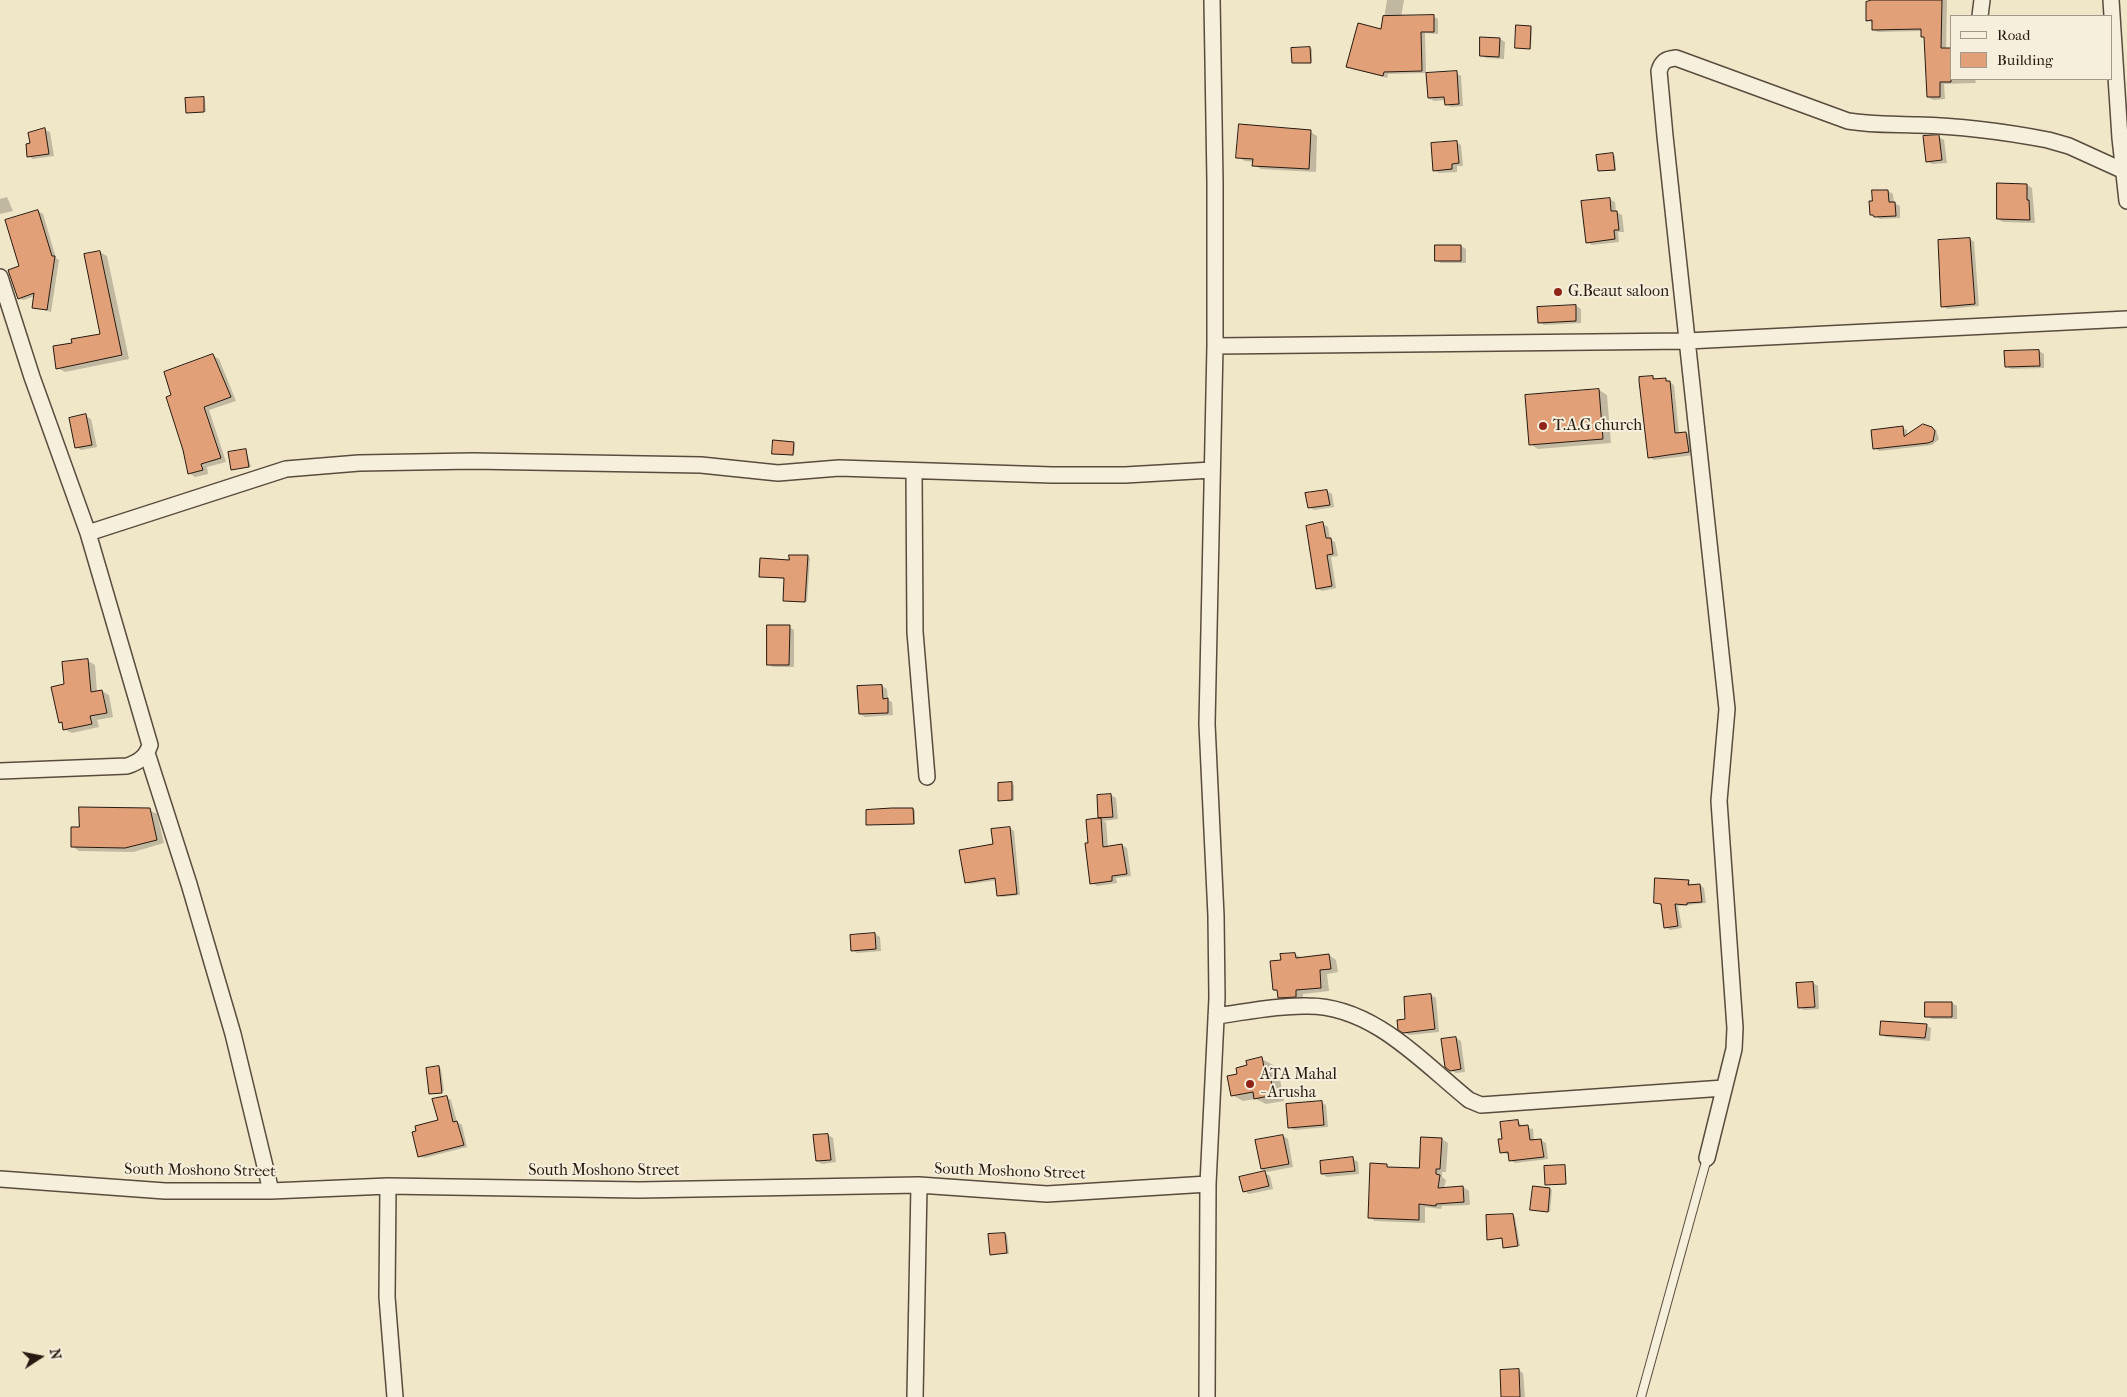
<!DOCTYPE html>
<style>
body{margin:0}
#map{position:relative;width:2127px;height:1397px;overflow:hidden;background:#f0e7c9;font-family:"IM FELL French Canon",serif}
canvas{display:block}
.legend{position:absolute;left:1950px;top:15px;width:162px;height:65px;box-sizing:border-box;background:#f5efdc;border:1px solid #a3998a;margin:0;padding:6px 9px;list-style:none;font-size:15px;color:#271910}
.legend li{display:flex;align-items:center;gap:10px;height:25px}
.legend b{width:25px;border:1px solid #a3998a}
.north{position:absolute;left:15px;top:1332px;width:50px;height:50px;-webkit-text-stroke:4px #f5efdc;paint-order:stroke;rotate:79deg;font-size:14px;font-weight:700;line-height:20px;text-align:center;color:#271910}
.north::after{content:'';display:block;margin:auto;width:18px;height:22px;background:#271910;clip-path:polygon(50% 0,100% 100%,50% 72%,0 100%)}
</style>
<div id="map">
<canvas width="2127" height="1397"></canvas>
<ul class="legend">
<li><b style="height:6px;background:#f5efdc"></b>Road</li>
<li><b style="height:14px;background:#e1a077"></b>Building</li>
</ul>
<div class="north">N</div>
</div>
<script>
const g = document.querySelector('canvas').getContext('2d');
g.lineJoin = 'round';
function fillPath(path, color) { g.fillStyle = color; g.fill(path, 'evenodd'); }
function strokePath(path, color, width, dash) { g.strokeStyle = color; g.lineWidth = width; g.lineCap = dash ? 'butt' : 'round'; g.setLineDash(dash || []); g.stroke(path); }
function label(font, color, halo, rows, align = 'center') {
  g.font = font + ' "IM FELL French Canon",serif'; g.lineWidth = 4; g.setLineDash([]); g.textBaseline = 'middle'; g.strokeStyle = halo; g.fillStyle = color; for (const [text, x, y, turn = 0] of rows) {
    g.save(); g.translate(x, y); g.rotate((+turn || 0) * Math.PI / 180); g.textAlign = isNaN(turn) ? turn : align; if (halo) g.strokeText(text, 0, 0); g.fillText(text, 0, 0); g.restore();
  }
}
const shadow = new Path2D(`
 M 1387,0 L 1404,0 L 1401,17 L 1434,17 L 1438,19 L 1438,34 L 1425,33 L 1426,73 L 1388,74 L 1387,78 L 1348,67 L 1382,31 Z
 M 1916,0 L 1947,0 L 1946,49 L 1951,79 L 1975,79 L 1976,83 L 1944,84 L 1945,99 L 1933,100 L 1928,97 L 1926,38 L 1922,36 L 1923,31 L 1878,32 L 1873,30 L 1873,23 L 1867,20 Z
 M 1530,27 L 1532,28 L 1531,49 L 1516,48 Z
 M 1500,39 L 1505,42 L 1504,59 L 1486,58 L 1481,55 Z
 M 1310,48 L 1312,49 L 1312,61 L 1294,62 L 1293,49 Z
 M 1456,73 L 1461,76 L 1463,106 L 1451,107 L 1446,104 L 1446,100 L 1434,101 L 1429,98 Z
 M 203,98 L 205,100 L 206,112 L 187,112 Z
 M 45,130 L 50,132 L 54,156 L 33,159 L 28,156 L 31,144 Z
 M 1310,132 L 1317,136 L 1316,172 L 1261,169 L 1254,165 L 1254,162 L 1245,161 L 1237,157 Z
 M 1939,137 L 1944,140 L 1947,163 L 1932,164 L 1927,161 Z
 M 1456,142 L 1461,145 L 1463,166 L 1457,166 L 1457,172 L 1439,173 L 1434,170 Z
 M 1613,155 L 1615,156 L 1616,171 L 1599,171 Z
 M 1999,184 L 2027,185 L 2032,188 L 2035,223 L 2003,222 L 1998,219 Z
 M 1888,191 L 1893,194 L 1894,203 L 1900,206 L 1900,218 L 1880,219 L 1871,214 L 1873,192 Z
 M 7,197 L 13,211 L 0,214 L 0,199 Z
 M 1609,199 L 1615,202 L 1616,212 L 1622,215 L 1624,232 L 1618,232 L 1619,242 L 1592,245 L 1587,242 Z
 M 38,211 L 43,214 L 56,258 L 59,260 L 51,312 L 34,307 L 35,296 L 23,300 L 19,298 L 21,267 Z
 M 1970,239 L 1974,242 L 1979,306 L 1947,309 L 1943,306 Z
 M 1461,246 L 1466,249 L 1466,263 L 1441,263 L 1436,260 Z
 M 100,252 L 107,256 L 129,359 L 65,372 L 58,368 L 73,344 L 102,335 Z
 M 1576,306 L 1581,309 L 1581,323 L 1544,325 L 1539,322 Z
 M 2039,351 L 2044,354 L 2044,368 L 2011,369 L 2006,366 Z
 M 212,355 L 219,359 L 236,401 L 209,410 L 226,462 L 207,467 L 208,474 L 195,477 L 189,473 L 173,396 Z
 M 1653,377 L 1658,380 L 1665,379 L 1674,385 L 1679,434 L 1686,433 L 1691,436 L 1694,455 L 1654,460 L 1649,457 Z
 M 1599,390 L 1607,395 L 1611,443 L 1538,449 L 1530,444 Z
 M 86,416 L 91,419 L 97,447 L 81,450 L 76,447 Z
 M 1902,428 L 1907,430 L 1907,435 L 1932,428 L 1936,430 L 1939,439 L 1932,445 L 1879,451 L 1875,448 Z
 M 793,443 L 795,444 L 794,456 L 774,453 Z
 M 246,450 L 251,467 L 232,469 Z
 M 1327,491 L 1332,494 L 1334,507 L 1314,510 L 1309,507 Z
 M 1323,524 L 1328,527 L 1330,539 L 1335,542 L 1338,556 L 1331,557 L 1336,588 L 1322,591 L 1317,588 Z
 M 808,556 L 810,558 L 807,602 L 784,600 L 786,579 L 760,576 L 790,562 Z
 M 789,627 L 794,630 L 794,667 L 773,667 L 768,664 Z
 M 88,661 L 95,665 L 97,692 L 102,691 L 109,695 L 113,717 L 97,720 L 99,727 L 72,733 L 64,729 L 63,724 L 60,722 Z
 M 882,686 L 887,689 L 888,700 L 892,702 L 893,715 L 865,717 L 860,714 Z
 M 1012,784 L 1014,785 L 1014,801 L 999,800 Z
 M 1111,795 L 1116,798 L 1118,819 L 1103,821 L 1106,822 L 1108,847 L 1122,845 L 1127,848 L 1131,876 L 1116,878 L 1117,883 L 1097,886 L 1092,883 L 1087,821 L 1102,819 L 1100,818 Z
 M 913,809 L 915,810 L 915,824 L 867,824 Z
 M 149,810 L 157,814 L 164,843 L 133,852 L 79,851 L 72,846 L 80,828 Z
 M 1010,828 L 1014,831 L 1020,895 L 1002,897 L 998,895 L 997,880 L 970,884 L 966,882 Z
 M 1688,881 L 1692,886 L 1700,885 L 1704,888 L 1706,903 L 1678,906 L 1682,928 L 1670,930 L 1666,927 L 1662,905 L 1655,903 Z
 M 875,934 L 880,937 L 881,951 L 857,953 L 852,950 L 851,936 Z
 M 1295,954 L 1303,959 L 1329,955 L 1336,960 L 1338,972 L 1327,974 L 1329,991 L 1303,994 L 1303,1000 L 1287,1001 L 1279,997 L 1279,992 L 1274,990 L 1282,961 Z
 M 1813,983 L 1818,986 L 1819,1009 L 1804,1010 L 1799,1007 Z
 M 1431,995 L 1436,998 L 1439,1032 L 1409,1035 L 1404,1032 L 1406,1020 Z
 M 1952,1003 L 1957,1006 L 1957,1019 L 1932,1019 L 1926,1016 Z
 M 1926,1025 L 1931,1028 L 1930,1041 L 1886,1037 L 1881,1034 Z
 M 1456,1038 L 1461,1041 L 1465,1072 L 1456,1073 L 1450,1070 Z
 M 1262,1059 L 1273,1065 L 1275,1076 L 1280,1079 L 1284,1101 L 1266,1104 L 1256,1099 L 1243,1101 L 1232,1095 L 1238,1075 Z
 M 439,1067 L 441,1069 L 444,1091 L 431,1093 Z
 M 446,1097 L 451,1100 L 457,1122 L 462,1125 L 467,1147 L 424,1158 L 419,1156 L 439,1121 Z
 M 1321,1102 L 1326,1105 L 1328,1127 L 1294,1130 L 1289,1127 Z
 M 1518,1121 L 1523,1127 L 1533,1129 L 1534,1141 L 1541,1140 L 1546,1143 L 1548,1159 L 1515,1163 L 1510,1160 L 1509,1155 L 1501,1152 Z
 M 828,1135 L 833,1138 L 836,1162 L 822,1164 L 817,1161 Z
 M 1283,1136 L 1288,1139 L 1293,1167 L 1267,1172 L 1262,1169 Z
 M 1442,1139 L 1448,1143 L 1446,1172 L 1442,1172 L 1442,1177 L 1446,1180 L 1444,1188 L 1463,1187 L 1469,1191 L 1470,1205 L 1442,1206 L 1441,1209 L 1425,1207 L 1425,1223 L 1375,1221 L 1369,1217 L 1386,1166 L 1392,1169 L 1420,1170 Z
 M 1353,1159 L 1358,1162 L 1359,1174 L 1327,1177 L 1322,1174 Z
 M 1564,1166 L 1565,1185 L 1546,1184 Z
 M 1265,1173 L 1270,1176 L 1273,1189 L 1249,1194 L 1244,1191 Z
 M 1534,1187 L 1552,1190 L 1550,1212 L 1532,1209 Z
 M 1513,1216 L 1515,1217 L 1520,1246 L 1507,1248 L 1503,1239 L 1488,1239 Z
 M 1005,1234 L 1007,1235 L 1009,1254 L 991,1254 Z
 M 1518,1370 L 1523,1373 L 1525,1397 L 1502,1397 Z`);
const building = new Path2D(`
 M 1872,0 L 1942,0 L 1941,48 L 1951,48 L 1951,82 L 1940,82 L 1940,97 L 1927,97 L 1924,37 L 1921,37 L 1921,29 L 1872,30 L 1872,20 L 1866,21 L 1866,2 Z
 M 1434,15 L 1434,32 L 1421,32 L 1422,71 L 1384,72 L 1383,76 L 1346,67 L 1358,23 L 1381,29 L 1383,16 Z
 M 1516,25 L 1531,26 L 1530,49 L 1515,48 Z
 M 1480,37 L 1500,38 L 1499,57 L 1480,56 Z
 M 1310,47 L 1311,63 L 1292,63 L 1291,48 Z
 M 1457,71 L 1459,104 L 1445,105 L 1444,97 L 1428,98 L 1426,73 Z
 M 204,97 L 204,112 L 186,113 L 185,98 Z
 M 1239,124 L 1311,130 L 1309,169 L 1252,166 L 1253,159 L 1236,158 Z
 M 45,128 L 49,154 L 27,157 L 26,144 L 30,143 L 28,133 Z
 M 1939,135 L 1942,160 L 1926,162 L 1923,136 Z
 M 1457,141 L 1459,163 L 1452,164 L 1452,169 L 1433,171 L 1431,143 Z
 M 1613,153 L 1615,170 L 1598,171 L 1596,155 Z
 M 1997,183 L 2027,184 L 2027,200 L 2029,200 L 2030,220 L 1997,219 Z
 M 1872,190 L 1888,190 L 1889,202 L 1895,202 L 1896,216 L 1874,217 L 1873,215 L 1870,215 L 1869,201 L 1872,201 Z
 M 1610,198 L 1611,211 L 1617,211 L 1619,230 L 1614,230 L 1615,239 L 1586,243 L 1581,201 Z
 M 38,210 L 52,256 L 55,256 L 47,310 L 32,308 L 34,293 L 18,299 L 8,270 L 19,266 L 5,220 Z
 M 1970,238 L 1975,304 L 1941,307 L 1938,240 Z
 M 1435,245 L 1461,245 L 1461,261 L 1435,261 Z
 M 100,251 L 122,355 L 56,369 L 53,346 L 72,343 L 71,339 L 100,334 L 84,254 Z
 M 1576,305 L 1576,321 L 1538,323 L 1537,307 Z
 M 2039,350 L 2040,366 L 2005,367 L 2004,351 Z
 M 213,354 L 231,397 L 204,407 L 221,458 L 201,464 L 203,470 L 188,474 L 183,450 L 166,397 L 171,395 L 164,372 Z
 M 1653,376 L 1653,379 L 1666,378 L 1666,381 L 1670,381 L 1675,433 L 1686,432 L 1689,452 L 1648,458 L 1639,381 L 1639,377 Z
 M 1599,389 L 1603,439 L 1529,445 L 1525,395 Z
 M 86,414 L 92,445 L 75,448 L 69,418 Z
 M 1923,424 L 1932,427 L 1935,431 L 1933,441 L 1928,443 L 1873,449 L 1871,430 L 1903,426 L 1904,436 Z
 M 773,440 L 794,442 L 793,455 L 772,454 Z
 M 246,449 L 249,467 L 231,470 L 228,452 Z
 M 1327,490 L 1330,505 L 1308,508 L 1305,493 Z
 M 1323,522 L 1326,538 L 1331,538 L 1333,554 L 1327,555 L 1332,586 L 1316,589 L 1306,526 Z
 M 789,555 L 808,555 L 805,602 L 783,601 L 784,578 L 759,577 L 760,558 L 789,560 Z
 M 767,625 L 790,625 L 789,665 L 767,665 Z
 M 88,659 L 91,692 L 102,690 L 107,713 L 90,716 L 92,724 L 63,730 L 62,722 L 59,723 L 51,687 L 64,684 L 62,662 Z
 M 882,685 L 883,699 L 888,698 L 888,713 L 859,714 L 857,686 Z
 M 1012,782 L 1012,800 L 998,801 L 998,783 Z
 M 1111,794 L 1113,817 L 1098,818 L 1097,795 Z
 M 79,807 L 150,808 L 157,840 L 125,848 L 71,847 L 71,827 L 79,827 Z
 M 892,808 L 913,808 L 914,824 L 866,825 L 866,810 Z
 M 1101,818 L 1103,847 L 1122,844 L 1127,874 L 1112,876 L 1112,881 L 1090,884 L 1085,843 L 1088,843 L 1086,820 Z
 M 1010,827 L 1017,894 L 997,896 L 995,878 L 965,883 L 959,850 L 993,844 L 991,829 Z
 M 1655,878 L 1689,880 L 1688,885 L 1700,884 L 1702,902 L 1687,903 L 1687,905 L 1675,904 L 1678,926 L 1664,928 L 1661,904 L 1654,903 Z
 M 875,933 L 876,949 L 851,951 L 850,935 Z
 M 1295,953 L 1296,958 L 1329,954 L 1331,969 L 1320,970 L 1321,988 L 1296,990 L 1296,997 L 1278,998 L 1277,990 L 1273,990 L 1270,961 L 1281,960 L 1280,954 Z
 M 1813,982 L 1815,1007 L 1798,1008 L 1796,983 Z
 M 1431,994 L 1435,1029 L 1403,1033 L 1398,1030 L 1397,1020 L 1405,1019 L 1404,997 Z
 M 1925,1002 L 1952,1002 L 1952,1017 L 1925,1017 Z
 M 1881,1021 L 1927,1024 L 1925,1038 L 1880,1035 Z
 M 1456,1037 L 1461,1069 L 1450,1071 L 1445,1067 L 1441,1039 Z
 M 1262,1057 L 1265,1072 L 1269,1071 L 1274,1095 L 1254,1099 L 1253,1092 L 1231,1096 L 1227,1076 L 1237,1074 L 1236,1068 L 1247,1065 L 1246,1061 Z
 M 439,1066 L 442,1093 L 429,1094 L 426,1068 Z
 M 447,1096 L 453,1122 L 457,1121 L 464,1145 L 418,1157 L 412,1132 L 416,1131 L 415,1126 L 438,1120 L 432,1099 Z
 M 1322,1101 L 1324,1125 L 1288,1128 L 1286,1104 Z
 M 1518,1120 L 1519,1126 L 1528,1125 L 1530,1140 L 1541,1139 L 1544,1157 L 1509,1161 L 1508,1152 L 1500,1153 L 1498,1139 L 1502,1139 L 1500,1122 Z
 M 828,1134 L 831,1160 L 816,1161 L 813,1135 Z
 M 1283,1135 L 1289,1164 L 1261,1169 L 1255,1140 Z
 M 1421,1137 L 1442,1138 L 1440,1169 L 1436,1169 L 1436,1174 L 1440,1175 L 1438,1188 L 1463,1186 L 1464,1202 L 1436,1204 L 1436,1206 L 1419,1204 L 1419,1220 L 1368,1218 L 1370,1163 L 1387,1164 L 1387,1167 L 1419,1168 Z
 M 1353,1157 L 1355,1171 L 1321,1174 L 1320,1161 Z
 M 1565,1165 L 1566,1184 L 1545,1185 L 1544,1166 Z
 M 1265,1171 L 1269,1186 L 1243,1192 L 1239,1177 Z
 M 1533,1186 L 1550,1188 L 1548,1212 L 1530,1210 Z
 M 1513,1214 L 1518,1246 L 1503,1248 L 1502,1238 L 1487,1240 L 1486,1215 Z
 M 1005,1233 L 1007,1253 L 990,1255 L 988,1234 Z
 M 1519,1369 L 1520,1397 L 1501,1397 L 1500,1370 Z`);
const service = new Path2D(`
 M 1641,1397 L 1707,1158`);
const minor = new Path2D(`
 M 2111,0 L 2120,138 L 2127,201
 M 1980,16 L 1982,0
 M 0,277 L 32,377 L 88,533 L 150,745 C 146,757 139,762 127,766 L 0,771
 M 1215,346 L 1687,341 L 2127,319
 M 914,471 L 915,632 L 927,777
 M 88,533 L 286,469 L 359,463 L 473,461 L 701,465 L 778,473 L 839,468 L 1052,475 L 1125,475 L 1212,470
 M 147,753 L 189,884 L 233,1034 L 271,1191
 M 1216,1016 C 1246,1012 1278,1005 1308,1006 C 1373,1006 1422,1062 1469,1100 L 1481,1105 L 1724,1088
 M 1707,1158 L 1734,1049 L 1735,1028 L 1719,801 L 1727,709 L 1665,136 L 1659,71 C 1662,61 1666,59 1676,58 L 1848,121 C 1873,125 1893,124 1918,125 C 1961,126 2006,132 2048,140 L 2069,146 L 2124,171
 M 0,1179 L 165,1191 L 271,1191 L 388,1186 L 639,1190 L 919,1185 L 1047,1194 L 1208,1184
 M 388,1186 L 387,1297 L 395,1397
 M 915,1397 L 919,1185
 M 1207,1397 L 1208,1184 L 1217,998 L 1216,916 L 1207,724 L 1215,346 L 1215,182 L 1212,0`);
const markers = [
 [1558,292,5,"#8f2418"],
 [1543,426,5,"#8f2418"],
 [1250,1084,5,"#8f2418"]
];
const poiNames = [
 ["G.Beaut saloon",1568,292],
 ["T.A.G church",1553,426],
 ["ATA Mahal",1260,1075],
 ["- Arusha",1260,1093]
];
const streetNames = [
 ["South Moshono Street",200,1171,1],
 ["South Moshono Street",604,1171],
 ["South Moshono Street",1010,1172,2]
];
fillPath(shadow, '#0003');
fillPath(building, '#e1a077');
strokePath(building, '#271910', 1);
strokePath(service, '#594c3e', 10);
strokePath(minor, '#594c3e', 18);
strokePath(service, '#f5efdc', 8);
strokePath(minor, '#f5efdc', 15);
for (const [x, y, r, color] of markers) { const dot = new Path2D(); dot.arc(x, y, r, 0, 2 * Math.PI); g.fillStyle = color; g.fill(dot); strokePath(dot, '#f5efdc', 2); }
label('16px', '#271910', '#f5efdc', poiNames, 'left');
label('16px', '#271910', '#f5efdc', streetNames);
</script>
